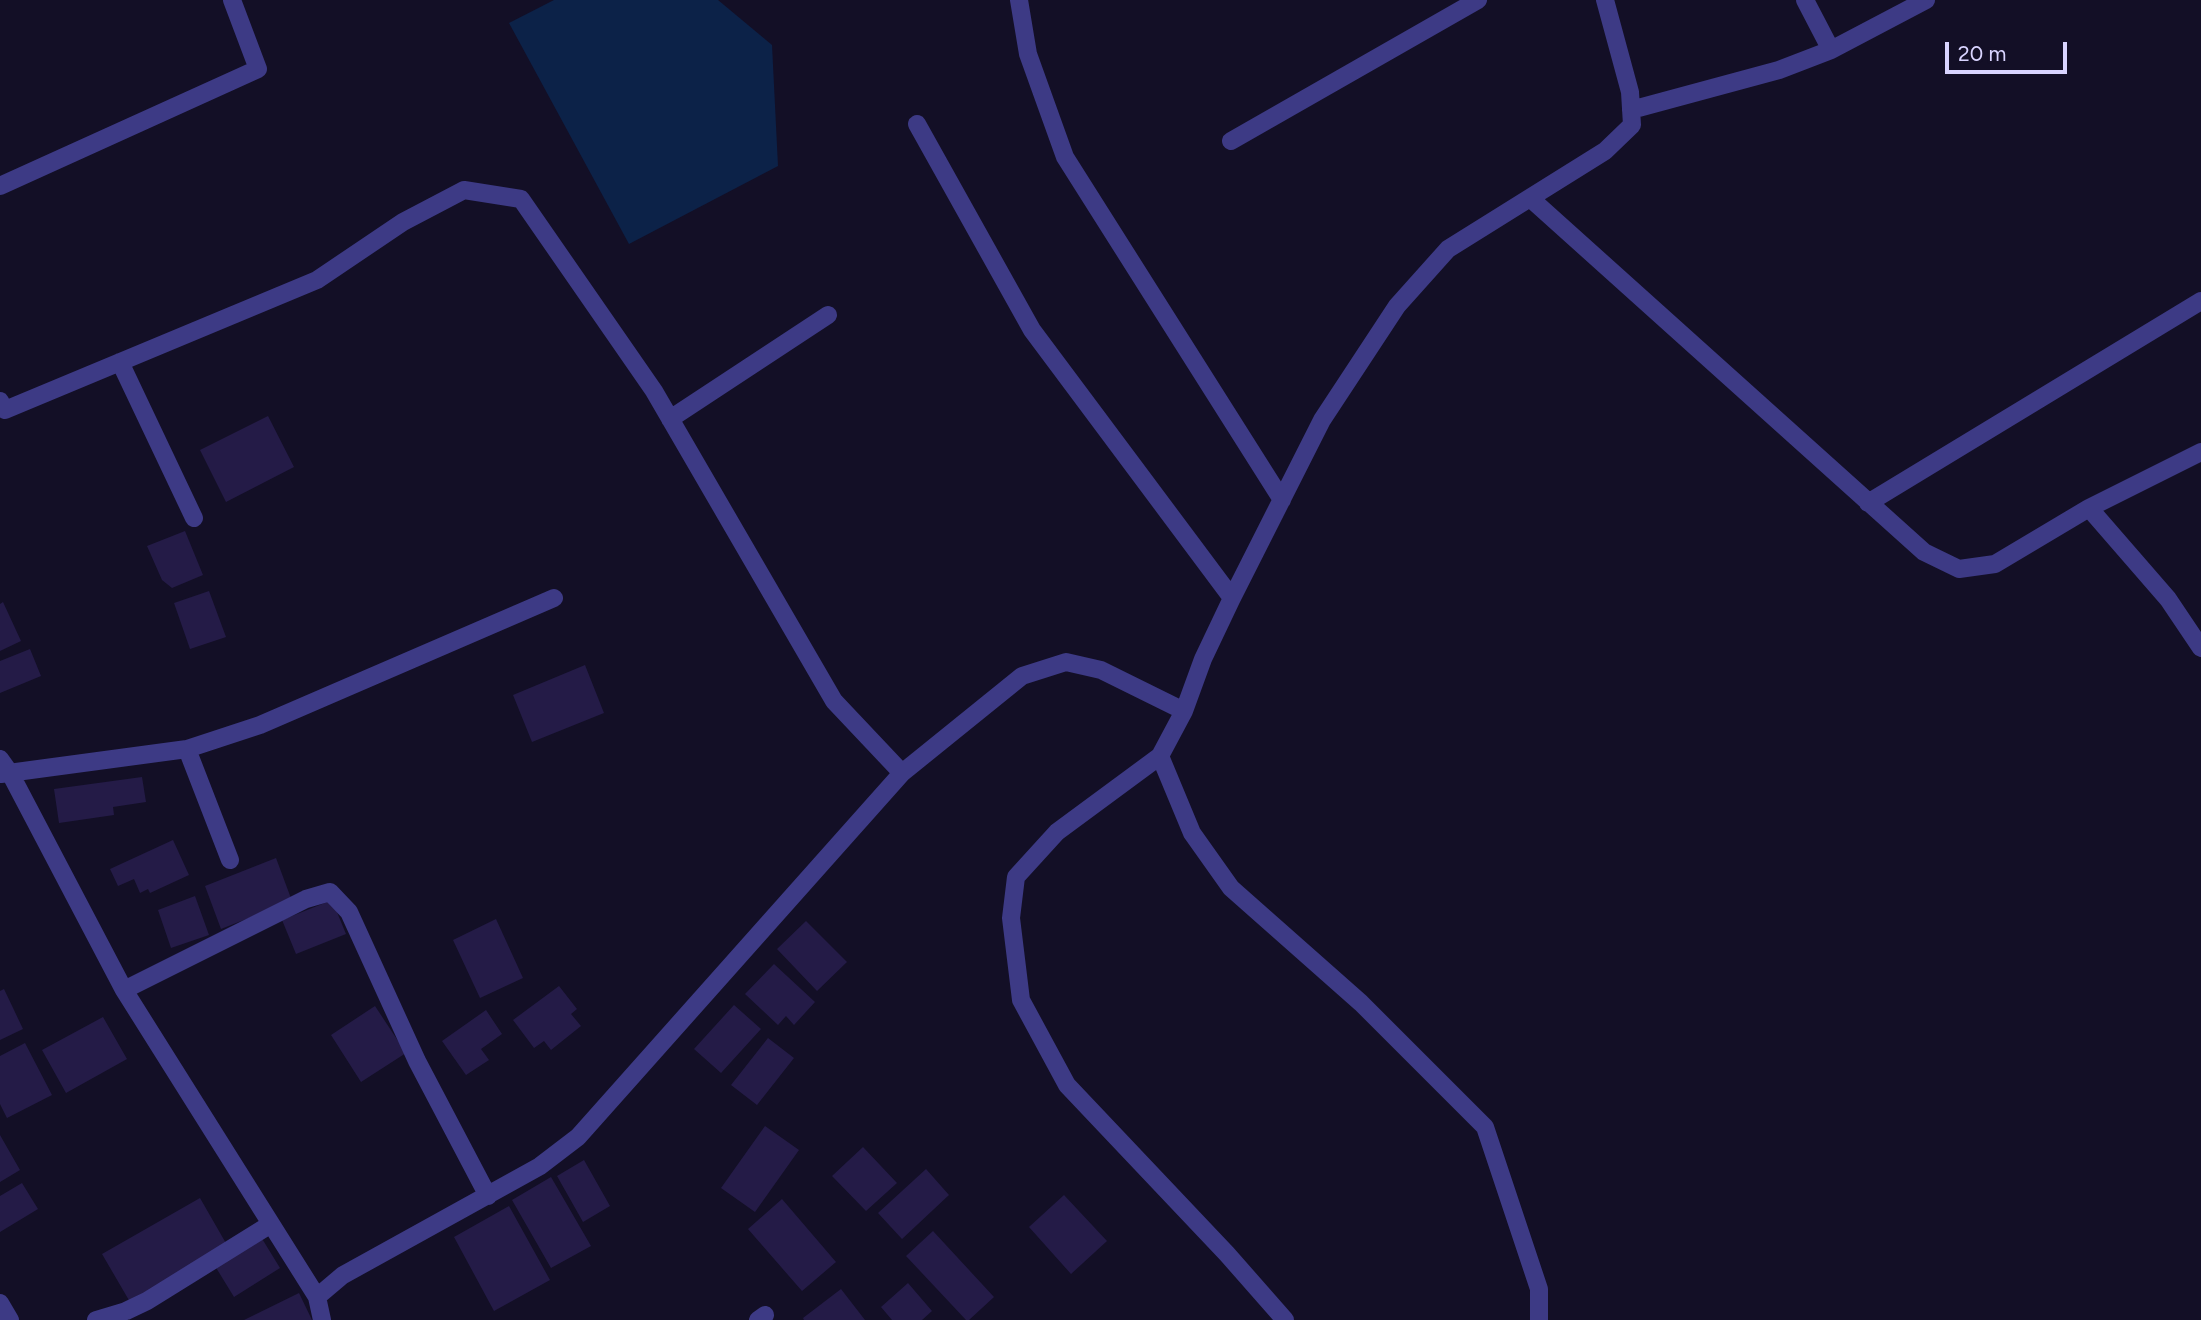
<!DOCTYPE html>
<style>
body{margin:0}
#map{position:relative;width:2201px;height:1320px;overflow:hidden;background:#130f26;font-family:Figtree,sans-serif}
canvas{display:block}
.scale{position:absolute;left:1945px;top:42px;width:122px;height:32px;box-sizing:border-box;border:4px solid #d9d4ff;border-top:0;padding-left:9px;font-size:21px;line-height:24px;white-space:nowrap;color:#d9d4ff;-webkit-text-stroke:5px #130f26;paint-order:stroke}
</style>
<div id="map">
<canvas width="2201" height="1320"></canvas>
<div class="scale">20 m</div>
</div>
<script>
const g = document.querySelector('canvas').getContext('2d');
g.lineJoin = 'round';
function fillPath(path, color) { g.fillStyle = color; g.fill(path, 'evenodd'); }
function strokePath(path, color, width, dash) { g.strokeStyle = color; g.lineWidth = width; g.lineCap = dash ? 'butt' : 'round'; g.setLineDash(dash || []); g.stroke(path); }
const water = new Path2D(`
 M 554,0 L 718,0 L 772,45 L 778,166 L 629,244 L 509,23 Z`);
const building = new Path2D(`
 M 268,416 L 294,467 L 226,502 L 200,450 Z
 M 185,531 L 203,575 L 172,588 L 162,580 L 147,546 Z
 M 209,591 L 226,637 L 190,649 L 174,603 Z
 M 3,602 L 21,641 L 0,651 L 0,604 Z
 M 30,649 L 41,676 L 0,693 L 0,661 Z
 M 585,665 L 604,713 L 532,742 L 513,695 Z
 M 142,777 L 146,802 L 113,807 L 114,815 L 59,823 L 54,789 Z
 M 173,840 L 189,875 L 150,893 L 148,889 L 140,893 L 134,879 L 118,886 L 110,869 Z
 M 276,858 L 292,901 L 221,929 L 205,886 Z
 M 195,896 L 209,935 L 171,948 L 158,910 Z
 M 332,900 L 346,934 L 296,954 L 282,920 Z
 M 496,919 L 523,978 L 480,998 L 453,940 Z
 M 806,921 L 847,962 L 817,991 L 777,949 Z
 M 774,964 L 815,1002 L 794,1025 L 786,1016 L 778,1025 L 745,994 Z
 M 559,986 L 577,1009 L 571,1014 L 581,1026 L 551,1050 L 544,1041 L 534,1048 L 513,1020 Z
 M 4,989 L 23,1029 L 0,1040 L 0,991 Z
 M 734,1005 L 761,1029 L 721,1073 L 694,1049 Z
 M 375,1006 L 406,1053 L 361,1082 L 331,1035 Z
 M 486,1010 L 502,1034 L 481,1049 L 489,1060 L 466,1075 L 442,1041 Z
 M 103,1017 L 127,1059 L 66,1093 L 42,1050 Z
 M 768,1038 L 794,1058 L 757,1105 L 731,1085 Z
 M 25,1043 L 52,1095 L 7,1118 L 0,1104 L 0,1056 Z
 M 765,1126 L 799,1150 L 755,1212 L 721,1188 Z
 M 0,1135 L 20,1170 L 0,1182 Z
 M 863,1147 L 897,1183 L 866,1211 L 832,1176 Z
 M 584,1160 L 610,1206 L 583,1222 L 557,1176 Z
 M 926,1169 L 949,1195 L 902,1239 L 878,1213 Z
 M 551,1177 L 591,1246 L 551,1268 L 512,1200 Z
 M 22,1183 L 38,1209 L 0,1232 L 0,1196 Z
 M 1064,1195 L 1107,1241 L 1071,1274 L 1029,1227 Z
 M 200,1198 L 227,1245 L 130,1302 L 102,1254 Z
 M 782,1199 L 836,1262 L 802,1291 L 748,1229 Z
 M 509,1206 L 550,1280 L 494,1311 L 454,1237 Z
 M 933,1231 L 994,1297 L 969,1320 L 966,1320 L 906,1256 Z
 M 261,1237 L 280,1268 L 234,1297 L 215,1266 Z
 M 908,1283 L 932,1311 L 922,1320 L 892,1320 L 881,1307 Z
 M 841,1289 L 865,1320 L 804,1320 L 803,1318 Z
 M 299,1293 L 312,1320 L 244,1320 Z`);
const minor = new Path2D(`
 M 1019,0 L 1028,54 L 1065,157 L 1282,500
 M 1805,0 L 1831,50
 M 1631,110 L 1779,70 L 1831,50 L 1926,0
 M 917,124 L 1032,330 L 1232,598
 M 1231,141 L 1478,0
 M 0,186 L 258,69 L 232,0
 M 1530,198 L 1924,552 L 1959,569 L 1995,564 L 2089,508 L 2201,452
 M 120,362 L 194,518
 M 0,401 L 5,410 L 317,280 L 403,222 L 464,190 L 521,199 L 654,391 L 834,701 L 902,773
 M 670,419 L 828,315
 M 1868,503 L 2201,301
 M 2089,508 L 2168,599 L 2201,648
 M 187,749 L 230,860
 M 1160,756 L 1057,832 L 1016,877 L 1011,918 L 1021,1000 L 1067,1085 L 1227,1254 L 1285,1320
 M 0,759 L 10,773 L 124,990 L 317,1297
 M 1,774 L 187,749 L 260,725 L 554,598
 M 124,990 L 306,899 L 330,892 L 349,912 L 417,1061 L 488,1196
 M 0,1303 L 10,1320
 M 96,1320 L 126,1311 L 147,1301 L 271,1224
 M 322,1320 L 317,1297 L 343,1275 L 540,1166 L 578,1137 L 902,773 L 1022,676 L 1066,662 L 1101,670 L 1184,711
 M 758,1320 L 765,1315
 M 1539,1320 L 1539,1289 L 1485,1127 L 1361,1003 L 1231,888 L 1192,833 L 1160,756 L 1184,711 L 1203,659 L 1232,598 L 1322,420 L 1397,306 L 1448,249 L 1605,151 L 1632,125 L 1630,92 L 1605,0`);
fillPath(water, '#0c2248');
fillPath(building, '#241b47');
strokePath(minor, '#3d3a85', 18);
</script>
